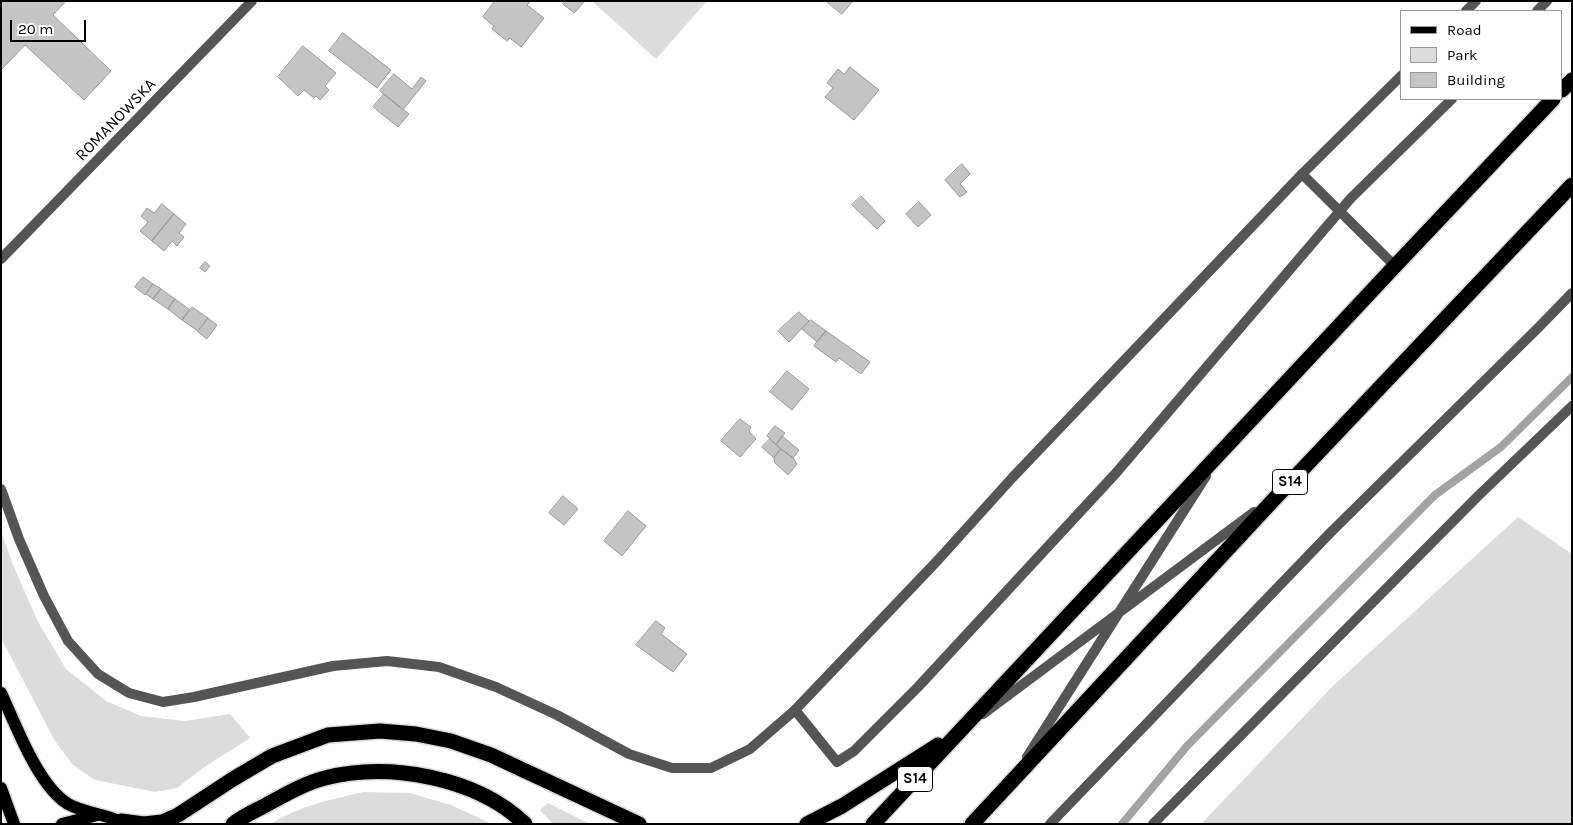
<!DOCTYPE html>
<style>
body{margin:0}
#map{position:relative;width:1573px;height:825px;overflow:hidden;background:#fff;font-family:Karla,sans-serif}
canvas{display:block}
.frame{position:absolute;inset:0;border:2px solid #000;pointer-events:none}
.legend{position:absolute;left:1400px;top:10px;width:162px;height:90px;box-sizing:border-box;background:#fff;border:1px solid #999;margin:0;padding:6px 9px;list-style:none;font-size:15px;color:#000}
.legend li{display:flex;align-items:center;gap:10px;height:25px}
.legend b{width:25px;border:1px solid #999}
.scale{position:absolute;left:10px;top:20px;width:76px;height:22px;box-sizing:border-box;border:2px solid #000;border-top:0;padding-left:6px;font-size:15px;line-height:18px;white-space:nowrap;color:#000;-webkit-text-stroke:4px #fff;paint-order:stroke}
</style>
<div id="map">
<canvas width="1573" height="825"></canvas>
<div class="frame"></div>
<ul class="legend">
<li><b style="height:6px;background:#000"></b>Road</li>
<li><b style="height:14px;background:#dcdcdc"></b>Park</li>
<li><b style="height:14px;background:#c4c4c4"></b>Building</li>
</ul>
<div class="scale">20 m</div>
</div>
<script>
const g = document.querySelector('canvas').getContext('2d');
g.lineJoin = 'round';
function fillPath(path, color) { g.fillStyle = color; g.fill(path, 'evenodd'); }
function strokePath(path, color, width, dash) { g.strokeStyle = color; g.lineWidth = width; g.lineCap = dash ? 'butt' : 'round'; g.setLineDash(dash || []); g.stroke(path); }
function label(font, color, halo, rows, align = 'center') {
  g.font = font + ' Karla,sans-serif'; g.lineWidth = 5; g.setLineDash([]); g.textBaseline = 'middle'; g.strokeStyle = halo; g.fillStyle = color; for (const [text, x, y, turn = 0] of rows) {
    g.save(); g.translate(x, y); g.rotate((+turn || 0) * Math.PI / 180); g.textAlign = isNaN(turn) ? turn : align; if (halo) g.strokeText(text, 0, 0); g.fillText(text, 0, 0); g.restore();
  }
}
const green = new Path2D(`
 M 592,1 L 707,1 L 656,59 Z
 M 1518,517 L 1572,554 L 1572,824 L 1201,824 L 1334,685 Z
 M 1,531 L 13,565 L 38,622 L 66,669 L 106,701 L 141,716 L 185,721 L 230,714 L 250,738 L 203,768 L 177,788 L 155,792 L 95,780 L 72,764 L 55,741 L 1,638 Z
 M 364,792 L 410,793 L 451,805 L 492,824 L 271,824 C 299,806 332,799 364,792 Z
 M 548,803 L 590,824 L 553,824 L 540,810 Z`);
const stream = new Path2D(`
 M 1122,824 L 1187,746 L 1435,495 L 1501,447 L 1572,377`);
const building = new Path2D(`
 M 1,1 L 66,1 L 53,15 L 111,71 L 84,100 L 25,45 L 1,70 Z
 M 495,1 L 531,1 L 527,5 L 544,18 L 521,47 L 510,38 L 507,41 L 492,29 L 494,26 L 483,17 Z
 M 565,1 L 585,1 L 574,13 L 563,4 Z
 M 826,1 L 853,1 L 842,14 Z
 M 343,33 L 391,70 L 377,88 L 329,51 Z
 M 303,46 L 336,73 L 325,86 L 329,90 L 320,100 L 316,96 L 314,98 L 304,90 L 298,96 L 278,77 Z
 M 850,67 L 879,90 L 854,120 L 825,97 L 833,88 L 827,83 L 838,69 L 844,74 Z
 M 394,74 L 412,89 L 421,77 L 426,81 L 403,110 L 380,91 Z
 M 384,94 L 409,114 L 398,127 L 373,107 Z
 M 962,164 L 970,174 L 960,184 L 967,192 L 960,197 L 945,180 Z
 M 861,196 L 885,221 L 877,229 L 852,205 Z
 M 919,202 L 931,215 L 918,227 L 906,214 Z
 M 162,204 L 174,214 L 152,241 L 140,231 L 148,222 L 141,216 L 147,208 L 154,213 Z
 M 174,214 L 186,224 L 179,233 L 184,237 L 177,246 L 172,241 L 164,251 L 152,241 Z
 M 205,262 L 210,266 L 205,272 L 200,268 Z
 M 143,277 L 153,284 L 145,295 L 135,287 Z
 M 153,284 L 161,289 L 153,299 L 146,294 Z
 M 161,289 L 175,299 L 168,309 L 153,299 Z
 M 175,299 L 190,310 L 182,320 L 168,309 Z
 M 192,307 L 208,318 L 198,331 L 182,320 Z
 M 799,312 L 809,321 L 789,342 L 778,331 Z
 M 208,318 L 217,325 L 207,339 L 198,332 Z
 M 811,320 L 826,331 L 817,342 L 802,329 Z
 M 826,331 L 870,362 L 861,374 L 839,358 L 836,362 L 814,346 Z
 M 787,371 L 809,389 L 792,410 L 770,392 Z
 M 740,419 L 751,427 L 749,431 L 756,439 L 740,457 L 721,441 Z
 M 775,426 L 785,433 L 776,445 L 767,436 Z
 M 782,436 L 799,450 L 793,458 L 776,445 Z
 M 770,439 L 781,449 L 774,458 L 762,447 Z
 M 781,449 L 793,458 L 797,464 L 788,475 L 775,463 L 774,458 Z
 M 563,496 L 578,509 L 564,525 L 549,513 Z
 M 628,511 L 646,526 L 622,556 L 604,541 Z
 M 656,621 L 665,628 L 661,634 L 687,654 L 673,672 L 636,645 Z`);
const service = new Path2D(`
 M 1537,11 L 1547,1
 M 1302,174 L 1395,266
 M 795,710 L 837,762 L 854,751 L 918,687 L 1116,473 L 1351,198 L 1452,99
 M 983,714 L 1254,512
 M 1027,757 L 1206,476
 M 1050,824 L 1331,532 L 1538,328 L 1572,293
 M 1153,824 L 1478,496 L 1572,406`);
const minor = new Path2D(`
 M 1466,11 L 1476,1
 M 1,259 L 252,1
 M 1,489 L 19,539 L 44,596 L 68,641 L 98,674 L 129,693 L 163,702 L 194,697 L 333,666 L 387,661 L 439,667 L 496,687 L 557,715 L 629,754 L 672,768 L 711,768 L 750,749 L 795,710 L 938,560 L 1012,478 L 1302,174 L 1402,75`);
const primary = new Path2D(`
 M 1,693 C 16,725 38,786 68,804 C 86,814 108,814 126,824
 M 1,788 L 14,824
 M 62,824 L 97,815`);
const motorway = new Path2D(`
 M 1562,90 L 1572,80
 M 121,821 L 144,824 L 162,822 L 178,815 L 233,779 L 272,756 L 328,735 L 380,731 L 416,734 L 451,741 L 491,755 L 639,824
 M 233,824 C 243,816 255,811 266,805 C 284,795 305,783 325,778 C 389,762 476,777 525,824
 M 807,824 L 842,806 L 938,745
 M 873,824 L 1395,266 L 1553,99
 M 972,824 L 1278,495 L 1572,185`);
const shields = [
 [1290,482,35],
 [915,779,35]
];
const shieldNames = [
 ["S14",1290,482],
 ["S14",915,779]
];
const streetNames = [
 ["ROMANOWSKA",116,120,-46]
];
fillPath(green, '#dcdcdc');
strokePath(stream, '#a3a3a3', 8);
fillPath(building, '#c4c4c4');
strokePath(building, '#999', 1);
strokePath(primary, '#dbdbdb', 15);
strokePath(motorway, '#dbdbdb', 18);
strokePath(service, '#555', 10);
strokePath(minor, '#555', 10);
strokePath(primary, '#000', 12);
strokePath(motorway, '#000', 15);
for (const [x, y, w] of shields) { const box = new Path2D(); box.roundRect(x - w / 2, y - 12.5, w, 25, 4); g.fillStyle = '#fff'; g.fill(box); strokePath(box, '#000', 1); }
label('bold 15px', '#000', null, shieldNames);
label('16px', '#000', '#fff', streetNames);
</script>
